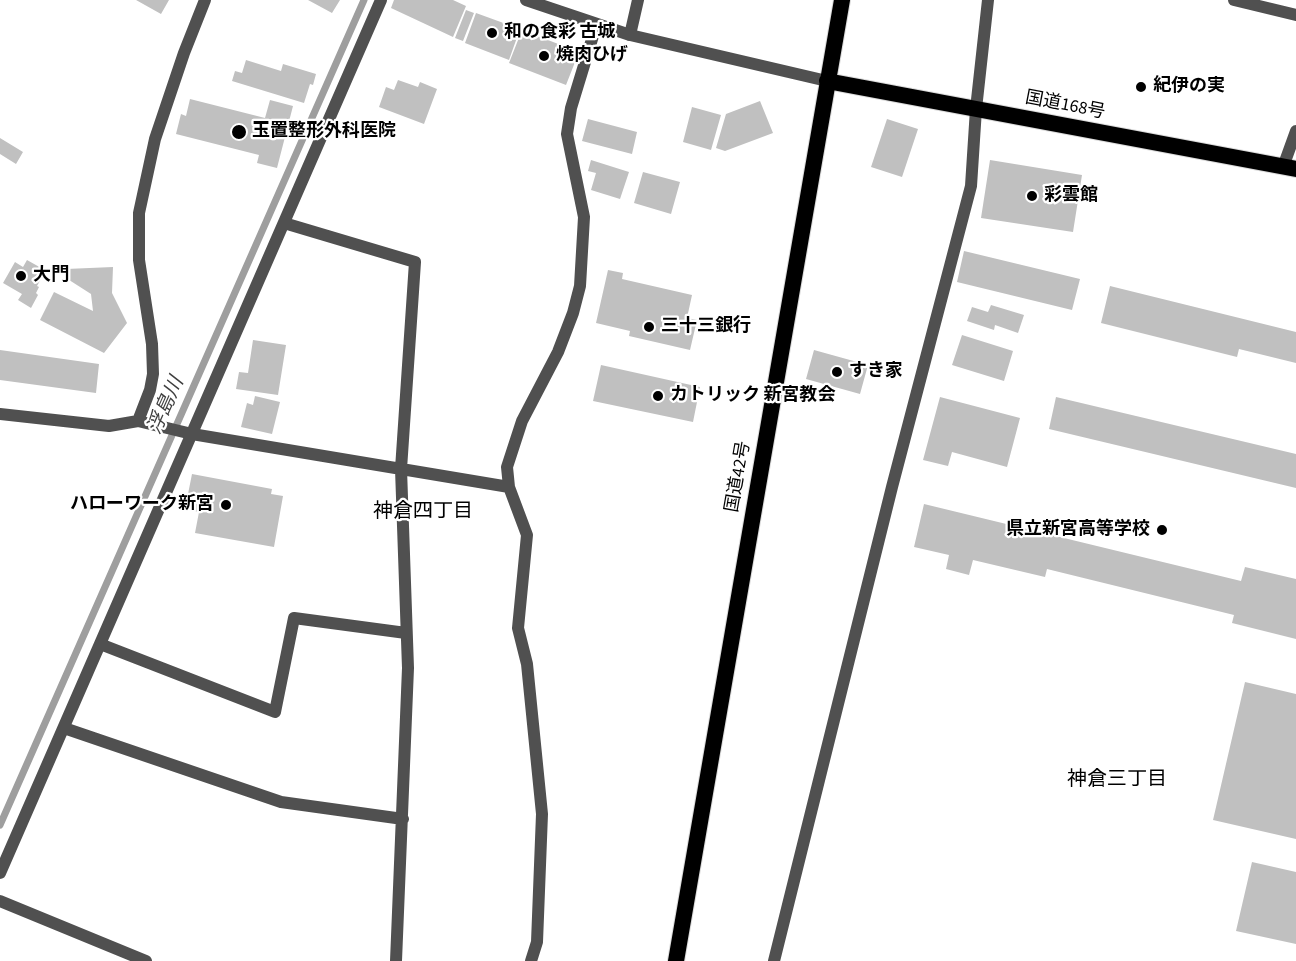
<!DOCTYPE html>
<meta charset="utf-8">
<style>
body{margin:0}
canvas{display:block;background:#fff}
</style>
<canvas width="1296" height="961"></canvas>
<script>
const g = document.querySelector('canvas').getContext('2d');
g.lineJoin = 'round';
function strokePath(path, color, width, dash) { g.strokeStyle = color; g.lineWidth = width; g.lineCap = dash ? 'butt' : 'round'; g.setLineDash(dash || []); g.stroke(path); }
function fillPath(path, color) { g.fillStyle = color; g.fill(path, 'evenodd'); }
function label(font, color, halo, rows, align = 'center') {
  g.font = font + ' "Source Sans 3","Noto Sans JP",sans-serif'; g.lineWidth = 4.5; g.setLineDash([]); g.textBaseline = 'middle'; g.strokeStyle = halo; g.fillStyle = color; for (const [text, x, y, turn = 0] of rows) {
    g.save(); g.translate(x, y); g.rotate((+turn || 0) * Math.PI / 180); g.textAlign = isNaN(turn) ? turn : align; if (halo) g.strokeText(text, 0, 0); g.fillText(text, 0, 0); g.restore();
  }
}
const stream = new Path2D(`
 M 0,825 L 364,0`);
const building = new Path2D(`
 M 136,0 L 169,0 L 161,14 Z
 M 308,0 L 340,0 L 332,13 Z
 M 394,0 L 453,0 L 466,6 L 453,37 L 391,8 Z
 M 466,10 L 474,13 L 463,41 L 455,38 Z
 M 476,13 L 520,29 L 509,60 L 465,43 Z
 M 522,30 L 579,52 L 566,85 L 509,63 Z
 M 246,60 L 281,71 L 283,64 L 316,74 L 313,85 L 310,84 L 304,103 L 232,81 L 235,71 L 242,73 Z
 M 398,80 L 418,87 L 420,82 L 437,89 L 424,124 L 379,107 L 386,87 L 394,90 Z
 M 190,99 L 265,118 L 270,100 L 293,106 L 277,168 L 257,163 L 259,155 L 176,134 L 181,114 L 186,116 Z
 M 760,101 L 773,133 L 725,151 L 716,148 L 726,114 Z
 M 692,107 L 721,115 L 711,150 L 683,142 Z
 M 588,119 L 637,132 L 632,154 L 582,141 Z
 M 887,119 L 918,129 L 902,177 L 871,167 Z
 M 0,138 L 23,152 L 16,164 L 0,154 Z
 M 591,160 L 629,172 L 620,199 L 591,190 L 596,173 L 588,171 Z
 M 990,160 L 1082,175 L 1073,232 L 981,218 Z
 M 643,172 L 680,182 L 671,214 L 634,203 Z
 M 964,251 L 1080,279 L 1072,310 L 957,282 Z
 M 27,260 L 43,269 L 38,277 L 41,279 L 37,286 L 39,287 L 36,293 L 38,295 L 31,308 L 18,300 L 22,294 L 3,283 L 15,262 L 23,267 Z
 M 113,267 L 112,293 L 127,323 L 104,353 L 40,320 L 54,292 L 93,311 L 91,294 L 66,278 L 66,269 Z
 M 608,270 L 623,273 L 622,279 L 692,295 L 687,318 L 697,320 L 690,350 L 629,336 L 630,331 L 596,323 Z
 M 1110,286 L 1296,332 L 1296,363 L 1239,349 L 1237,357 L 1101,323 Z
 M 991,305 L 1024,315 L 1018,333 L 995,325 L 994,330 L 967,321 L 972,307 L 988,312 Z
 M 962,335 L 1013,351 L 1004,381 L 952,365 Z
 M 253,340 L 286,345 L 278,395 L 236,389 L 239,372 L 248,373 Z
 M 0,350 L 99,364 L 96,393 L 0,380 Z
 M 814,350 L 868,365 L 860,394 L 806,379 Z
 M 601,365 L 700,387 L 693,422 L 593,401 Z
 M 255,396 L 280,402 L 272,434 L 241,427 L 247,403 L 253,405 Z
 M 940,397 L 1020,418 L 1007,467 L 952,452 L 948,466 L 923,460 Z
 M 1056,397 L 1296,454 L 1296,488 L 1049,429 Z
 M 192,474 L 272,489 L 271,494 L 283,496 L 274,547 L 195,533 L 199,512 L 185,509 Z
 M 924,504 L 1241,581 L 1245,567 L 1296,579 L 1296,639 L 1232,623 L 1234,615 L 1047,569 L 1045,577 L 973,560 L 969,575 L 946,569 L 949,555 L 914,547 Z
 M 1245,682 L 1296,694 L 1296,839 L 1213,820 Z
 M 1252,862 L 1296,872 L 1296,944 L 1236,931 Z`);
const minor = new Path2D(`
 M 1234,0 L 1296,15
 M 630,35 L 638,0
 M 1283,167 L 1296,131
 M 284,223 L 415,262 L 401,469 L 408,668 L 396,961
 M 0,414 L 109,426 L 138,421 L 192,434 L 509,487
 M 138,421 L 150,390 L 153,374 L 152,344 L 139,260 L 139,213 L 155,139 L 184,53 L 205,0
 M 100,644 L 275,712 L 294,618 L 406,633
 M 64,728 L 281,802 L 403,819
 M 0,873 L 381,0
 M 531,961 L 537,942 L 542,814 L 527,664 L 518,628 L 527,535 L 509,487 L 507,467 L 522,421 L 558,352 L 573,313 L 580,286 L 584,217 L 567,134 L 571,108 L 596,26
 M 774,961 L 892,487 L 971,186 L 976,109 L 988,0`);
const tertiary = new Path2D(`
 M 526,0 L 630,35 L 827,81
 M 0,901 L 146,961`);
const trunk = new Path2D(`
 M 827,81 L 1296,169
 M 676,961 L 842,0`);
const markers = [
 [492,33,6,"#000"],
 [544,56,6,"#000"],
 [1141,87,6,"#000"],
 [239,132,8,"#000"],
 [1032,196,6,"#000"],
 [21,276,6,"#000"],
 [649,327,6,"#000"],
 [837,372,6,"#000"],
 [658,396,6,"#000"],
 [226,505,6,"#000"],
 [1162,530,6,"#000"]
];
const poiNames = [
 ["和の食彩 古城",504,33],
 ["焼肉ひげ",556,56],
 ["紀伊の実",1153,87],
 ["玉置整形外科医院",252,132],
 ["彩雲館",1044,196],
 ["大門",33,276],
 ["三十三銀行",661,327],
 ["すき家",849,372],
 ["カトリック 新宮教会",670,396],
 ["ハローワーク新宮",214,505,"right"],
 ["県立新宮高等学校",1150,530,"right"]
];
const streetNames = [
 ["国道168号",1065,106,11],
 ["国道42号",739,477,-80]
];
const waterNames = [
 ["浮島川",167,406,-66]
];
const neighbourhoodNames = [
 ["神倉四丁目",423,513],
 ["神倉三丁目",1117,781]
];
strokePath(stream, '#9e9e9e', 7);
fillPath(building, '#c0c0c0');
strokePath(trunk, '#dbdbdb', 18);
strokePath(minor, '#505050', 12);
strokePath(tertiary, '#505050', 12);
strokePath(trunk, '#000', 16);
for (const [x, y, r, color] of markers) { const dot = new Path2D(); dot.arc(x, y, r, 0, 2 * Math.PI); g.fillStyle = color; g.fill(dot); strokePath(dot, '#fff', 2); }
label('bold 18px', '#000', '#fff', poiNames, 'left');
label('18px', '#000', '#fff', streetNames);
label('italic 20px', '#3f3f3f', '#fff', waterNames);
label('20px', '#000', '#fff', neighbourhoodNames);
</script>
